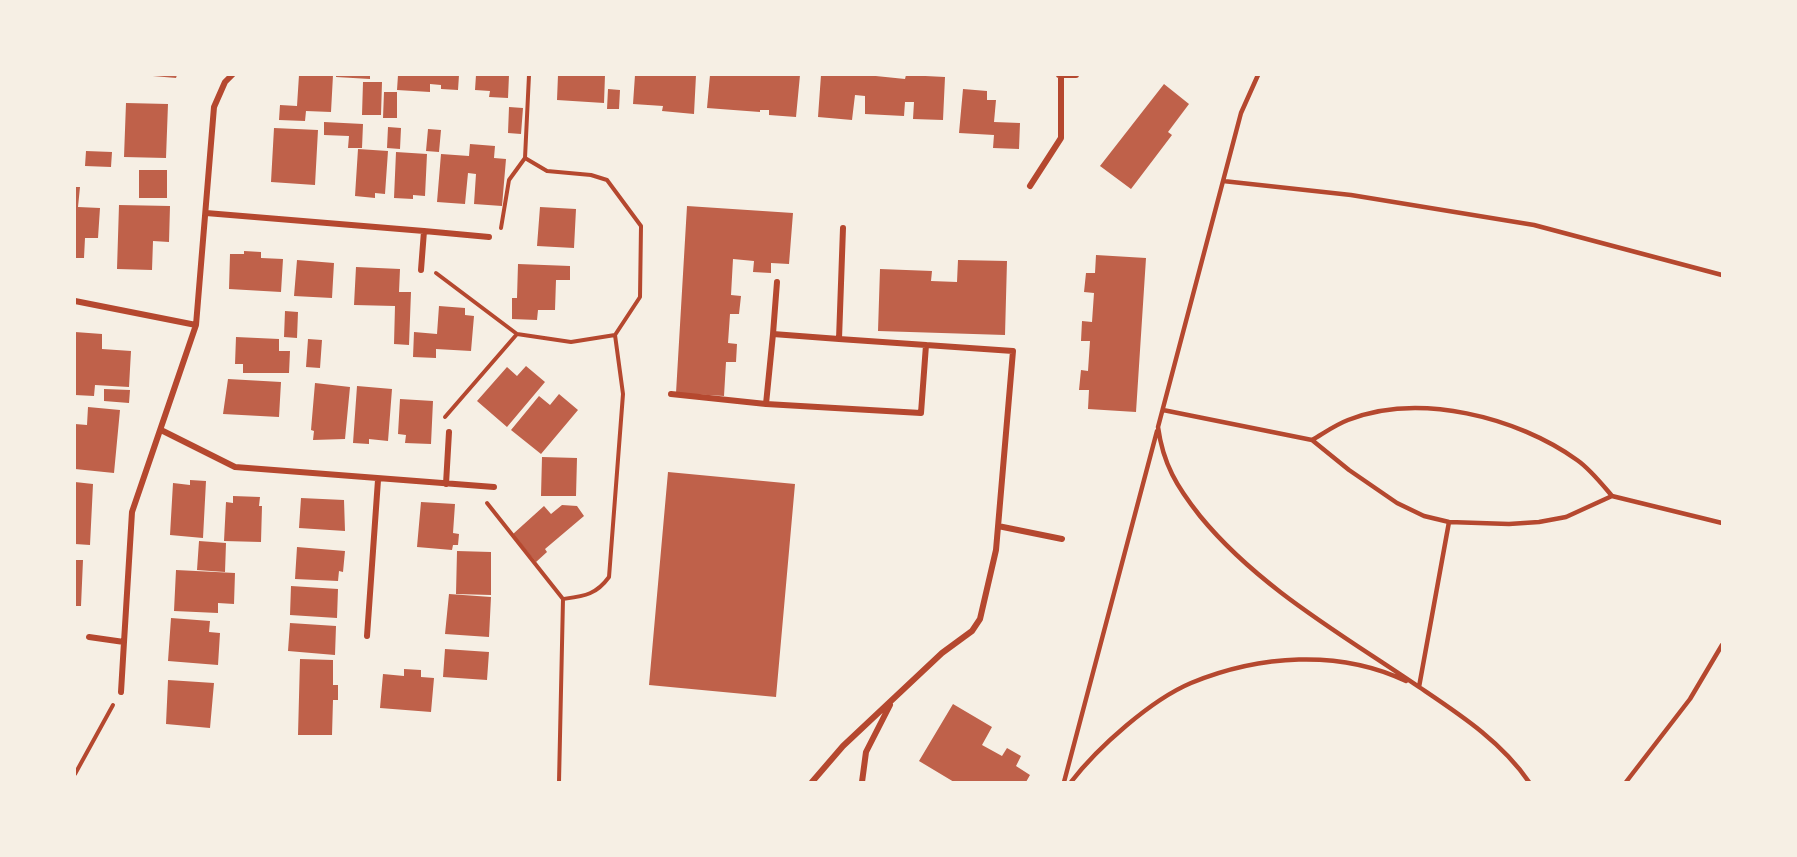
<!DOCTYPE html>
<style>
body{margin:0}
#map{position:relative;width:1797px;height:857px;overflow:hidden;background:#f6efe4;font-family:"Varela Round",sans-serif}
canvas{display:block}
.frame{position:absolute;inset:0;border:76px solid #f6efe4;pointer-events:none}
</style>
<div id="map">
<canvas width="1797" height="857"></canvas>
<div class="frame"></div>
</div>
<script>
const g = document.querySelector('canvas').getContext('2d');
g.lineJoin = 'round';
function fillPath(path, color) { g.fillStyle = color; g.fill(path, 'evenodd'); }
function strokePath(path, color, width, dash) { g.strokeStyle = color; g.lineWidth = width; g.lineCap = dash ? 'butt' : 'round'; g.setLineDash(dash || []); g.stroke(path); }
const building = new Path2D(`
 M 141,75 L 177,75 L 176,78 Z
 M 299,75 L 333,75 L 331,112 L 306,111 L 305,121 L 279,120 L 280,105 L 297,106 Z
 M 336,75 L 370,75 L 370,79 L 336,77 Z
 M 398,75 L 459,75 L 458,90 L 441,89 L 441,85 L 430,84 L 430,92 L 397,90 Z
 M 476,75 L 509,75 L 508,98 L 489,97 L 490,91 L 475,90 Z
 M 558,75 L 605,75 L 604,103 L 557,100 Z
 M 635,75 L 696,75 L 694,114 L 662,111 L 663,106 L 633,104 Z
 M 710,75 L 800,75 L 796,117 L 769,115 L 769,110 L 760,110 L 760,112 L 707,108 Z
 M 821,75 L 866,75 L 905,79 L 906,75 L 945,77 L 943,120 L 913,119 L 914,102 L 905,102 L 904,116 L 865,114 L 865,96 L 855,95 L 852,120 L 818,117 Z
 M 363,82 L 382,82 L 381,115 L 362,115 Z
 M 1164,84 L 1189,104 L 1168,132 L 1172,135 L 1131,189 L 1100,166 Z
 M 608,89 L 620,90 L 619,109 L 607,109 Z
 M 963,89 L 987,91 L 987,100 L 996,100 L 994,122 L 1020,123 L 1019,149 L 993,148 L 994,135 L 959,133 Z
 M 384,92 L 397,92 L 397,118 L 383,118 Z
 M 126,103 L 168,104 L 166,158 L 124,157 Z
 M 509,107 L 523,108 L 521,134 L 508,133 Z
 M 324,122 L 363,124 L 362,148 L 348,148 L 349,136 L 324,135 Z
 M 388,127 L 401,128 L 400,149 L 387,148 Z
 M 274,128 L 318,130 L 315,185 L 271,182 Z
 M 428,129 L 441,130 L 439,152 L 426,151 Z
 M 470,144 L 495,146 L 494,158 L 506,159 L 502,206 L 474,204 L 476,174 L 468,173 L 465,204 L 437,202 L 441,154 L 469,156 Z
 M 358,149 L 388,151 L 385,194 L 375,193 L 375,198 L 355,196 Z
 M 86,151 L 112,152 L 111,167 L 85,166 Z
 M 396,152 L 427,154 L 425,196 L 413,195 L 413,199 L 394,198 Z
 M 139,170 L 167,170 L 167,198 L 139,198 Z
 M 75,187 L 80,187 L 78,207 L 100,208 L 98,238 L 85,238 L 84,258 L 75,258 Z
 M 119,205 L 170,206 L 169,242 L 153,241 L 152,270 L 117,269 Z
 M 687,206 L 793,213 L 789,264 L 771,263 L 771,273 L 753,272 L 754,261 L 733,259 L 731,295 L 741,296 L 739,314 L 730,314 L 728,343 L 737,344 L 736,362 L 726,362 L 724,396 L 676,393 Z
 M 540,207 L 576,209 L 574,248 L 537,246 Z
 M 244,251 L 261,252 L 261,258 L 283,259 L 281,292 L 229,289 L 230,254 L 244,254 Z
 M 1096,255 L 1146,258 L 1136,412 L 1088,409 L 1089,390 L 1079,390 L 1081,370 L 1088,371 L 1090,341 L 1081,341 L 1082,321 L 1092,322 L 1094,293 L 1084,292 L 1086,273 L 1095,273 Z
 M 297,260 L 334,263 L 332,298 L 294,296 Z
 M 958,260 L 1007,261 L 1005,335 L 878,331 L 880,269 L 932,271 L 931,281 L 957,282 Z
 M 518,264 L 570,266 L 570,280 L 556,280 L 555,310 L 538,310 L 537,320 L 512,319 L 512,298 L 517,298 Z
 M 356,267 L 400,269 L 399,292 L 411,292 L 409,345 L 394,344 L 395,306 L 354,305 Z
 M 439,306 L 465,308 L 465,315 L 474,316 L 471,351 L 436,349 L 436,358 L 413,357 L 414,332 L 437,334 Z
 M 285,311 L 298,312 L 297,338 L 284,337 Z
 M 75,332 L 102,334 L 102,349 L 131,351 L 129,387 L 95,385 L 94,396 L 75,395 Z
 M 236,337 L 279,339 L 279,351 L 290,351 L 289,373 L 243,373 L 243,364 L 235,364 Z
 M 308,339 L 322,340 L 320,368 L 306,367 Z
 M 526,366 L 545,382 L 507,427 L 477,401 L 507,367 L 517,376 Z
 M 228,379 L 281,382 L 279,417 L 223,414 Z
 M 315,383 L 350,387 L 345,439 L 313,440 L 314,431 L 311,430 Z
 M 357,386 L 392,389 L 388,441 L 369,439 L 369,444 L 353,443 Z
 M 104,389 L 130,390 L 129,403 L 104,401 Z
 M 559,394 L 578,410 L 541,454 L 511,430 L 539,396 L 550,405 Z
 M 400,399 L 433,401 L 431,444 L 405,443 L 406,435 L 398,434 Z
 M 88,407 L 120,410 L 114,473 L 75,469 L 75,424 L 87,425 Z
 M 542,457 L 577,458 L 576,496 L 541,496 Z
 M 668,472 L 795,484 L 776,697 L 649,685 Z
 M 190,480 L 206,481 L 203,538 L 170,535 L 173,483 L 190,485 Z
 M 75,482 L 93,484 L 90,545 L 75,544 Z
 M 233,496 L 260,497 L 259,506 L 262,506 L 261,542 L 224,541 L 226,502 L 233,503 Z
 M 301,498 L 344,500 L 345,531 L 299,528 Z
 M 421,502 L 455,504 L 453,533 L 459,534 L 458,545 L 453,545 L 452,550 L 417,547 Z
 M 562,505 L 577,506 L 584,516 L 545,549 L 547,552 L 536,562 L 513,534 L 544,506 L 551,514 Z
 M 199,541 L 226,543 L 225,572 L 197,570 Z
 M 297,547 L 345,551 L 343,572 L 339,571 L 338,581 L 295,579 Z
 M 457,551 L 491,552 L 491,595 L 456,594 Z
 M 75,560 L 83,560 L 81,606 L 75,606 Z
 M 176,570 L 235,573 L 234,604 L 218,603 L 218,613 L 174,611 Z
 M 291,586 L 338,589 L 337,618 L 290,615 Z
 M 449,594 L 491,597 L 489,637 L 445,634 Z
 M 171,618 L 210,621 L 209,632 L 220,633 L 218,665 L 168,661 Z
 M 290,623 L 336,626 L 335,655 L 288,651 Z
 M 445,649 L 489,652 L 487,680 L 443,677 Z
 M 300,659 L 333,660 L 333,685 L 338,685 L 338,700 L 333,700 L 332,735 L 298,735 Z
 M 404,669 L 421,670 L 421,677 L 434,678 L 431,712 L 380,708 L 383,674 L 404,676 Z
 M 168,680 L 214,683 L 210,728 L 166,724 Z
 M 953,704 L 992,727 L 982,745 L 1002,756 L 1007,748 L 1021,756 L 1016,766 L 1030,775 L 1026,782 L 954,782 L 919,761 Z`);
const path = new Path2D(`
 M 501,228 L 509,180 L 525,158 L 529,75
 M 436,273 L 517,334 L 571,342 L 615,335 L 640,297 L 641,226 L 607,180 L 591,175 L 547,171 L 525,158
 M 445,417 L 517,334
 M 487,503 L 563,599 L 559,782
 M 563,599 C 584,596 596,595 609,577 L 623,394 L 615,335
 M 75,774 L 113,705`);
const service = new Path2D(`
 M 1258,75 L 1241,113 L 1158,427 C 1163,464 1177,487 1200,516 C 1259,588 1343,635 1419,687 C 1459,714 1501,741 1529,782
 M 1223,181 L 1351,195 L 1534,225 L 1722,275
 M 1163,410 L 1312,440 L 1349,470 L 1397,503 L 1424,516 L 1449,522 L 1509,524 L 1539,522 L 1566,517 L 1612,496 L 1722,523
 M 1312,440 C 1324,433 1335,425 1348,420 C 1419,392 1517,417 1577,460 C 1590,469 1601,483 1612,496
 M 1419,687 L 1449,522
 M 1064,782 L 1157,431
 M 1071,782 C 1098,747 1151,700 1191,683 C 1259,655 1339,649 1406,681
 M 1626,782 L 1690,699 L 1722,645`);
const minor = new Path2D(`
 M 1059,75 L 1076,75
 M 1030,186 L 1061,138 L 1061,76
 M 206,213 L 424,231
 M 421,270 L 424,231 L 489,237
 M 75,301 L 196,325
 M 773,334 L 777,282
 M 839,339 L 773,334 L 766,404 L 921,413 L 926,345
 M 671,394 L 766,404
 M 161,430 L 235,467 L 494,487
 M 446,484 L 449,432
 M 998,526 L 1062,539
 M 367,636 L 378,480
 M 89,637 L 124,642 L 121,692
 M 124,642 L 132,512 L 196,325 L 214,107 L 225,82 L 232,75
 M 812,782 L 843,746 L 942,653 L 972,631 L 980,619 L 996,550 L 1013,351 L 839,339 L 843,228
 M 862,782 L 866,752 L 890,705`);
fillPath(building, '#bf614a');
strokePath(path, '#b5482f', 4);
strokePath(service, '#b5482f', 4.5);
strokePath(minor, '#b5482f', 6);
</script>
